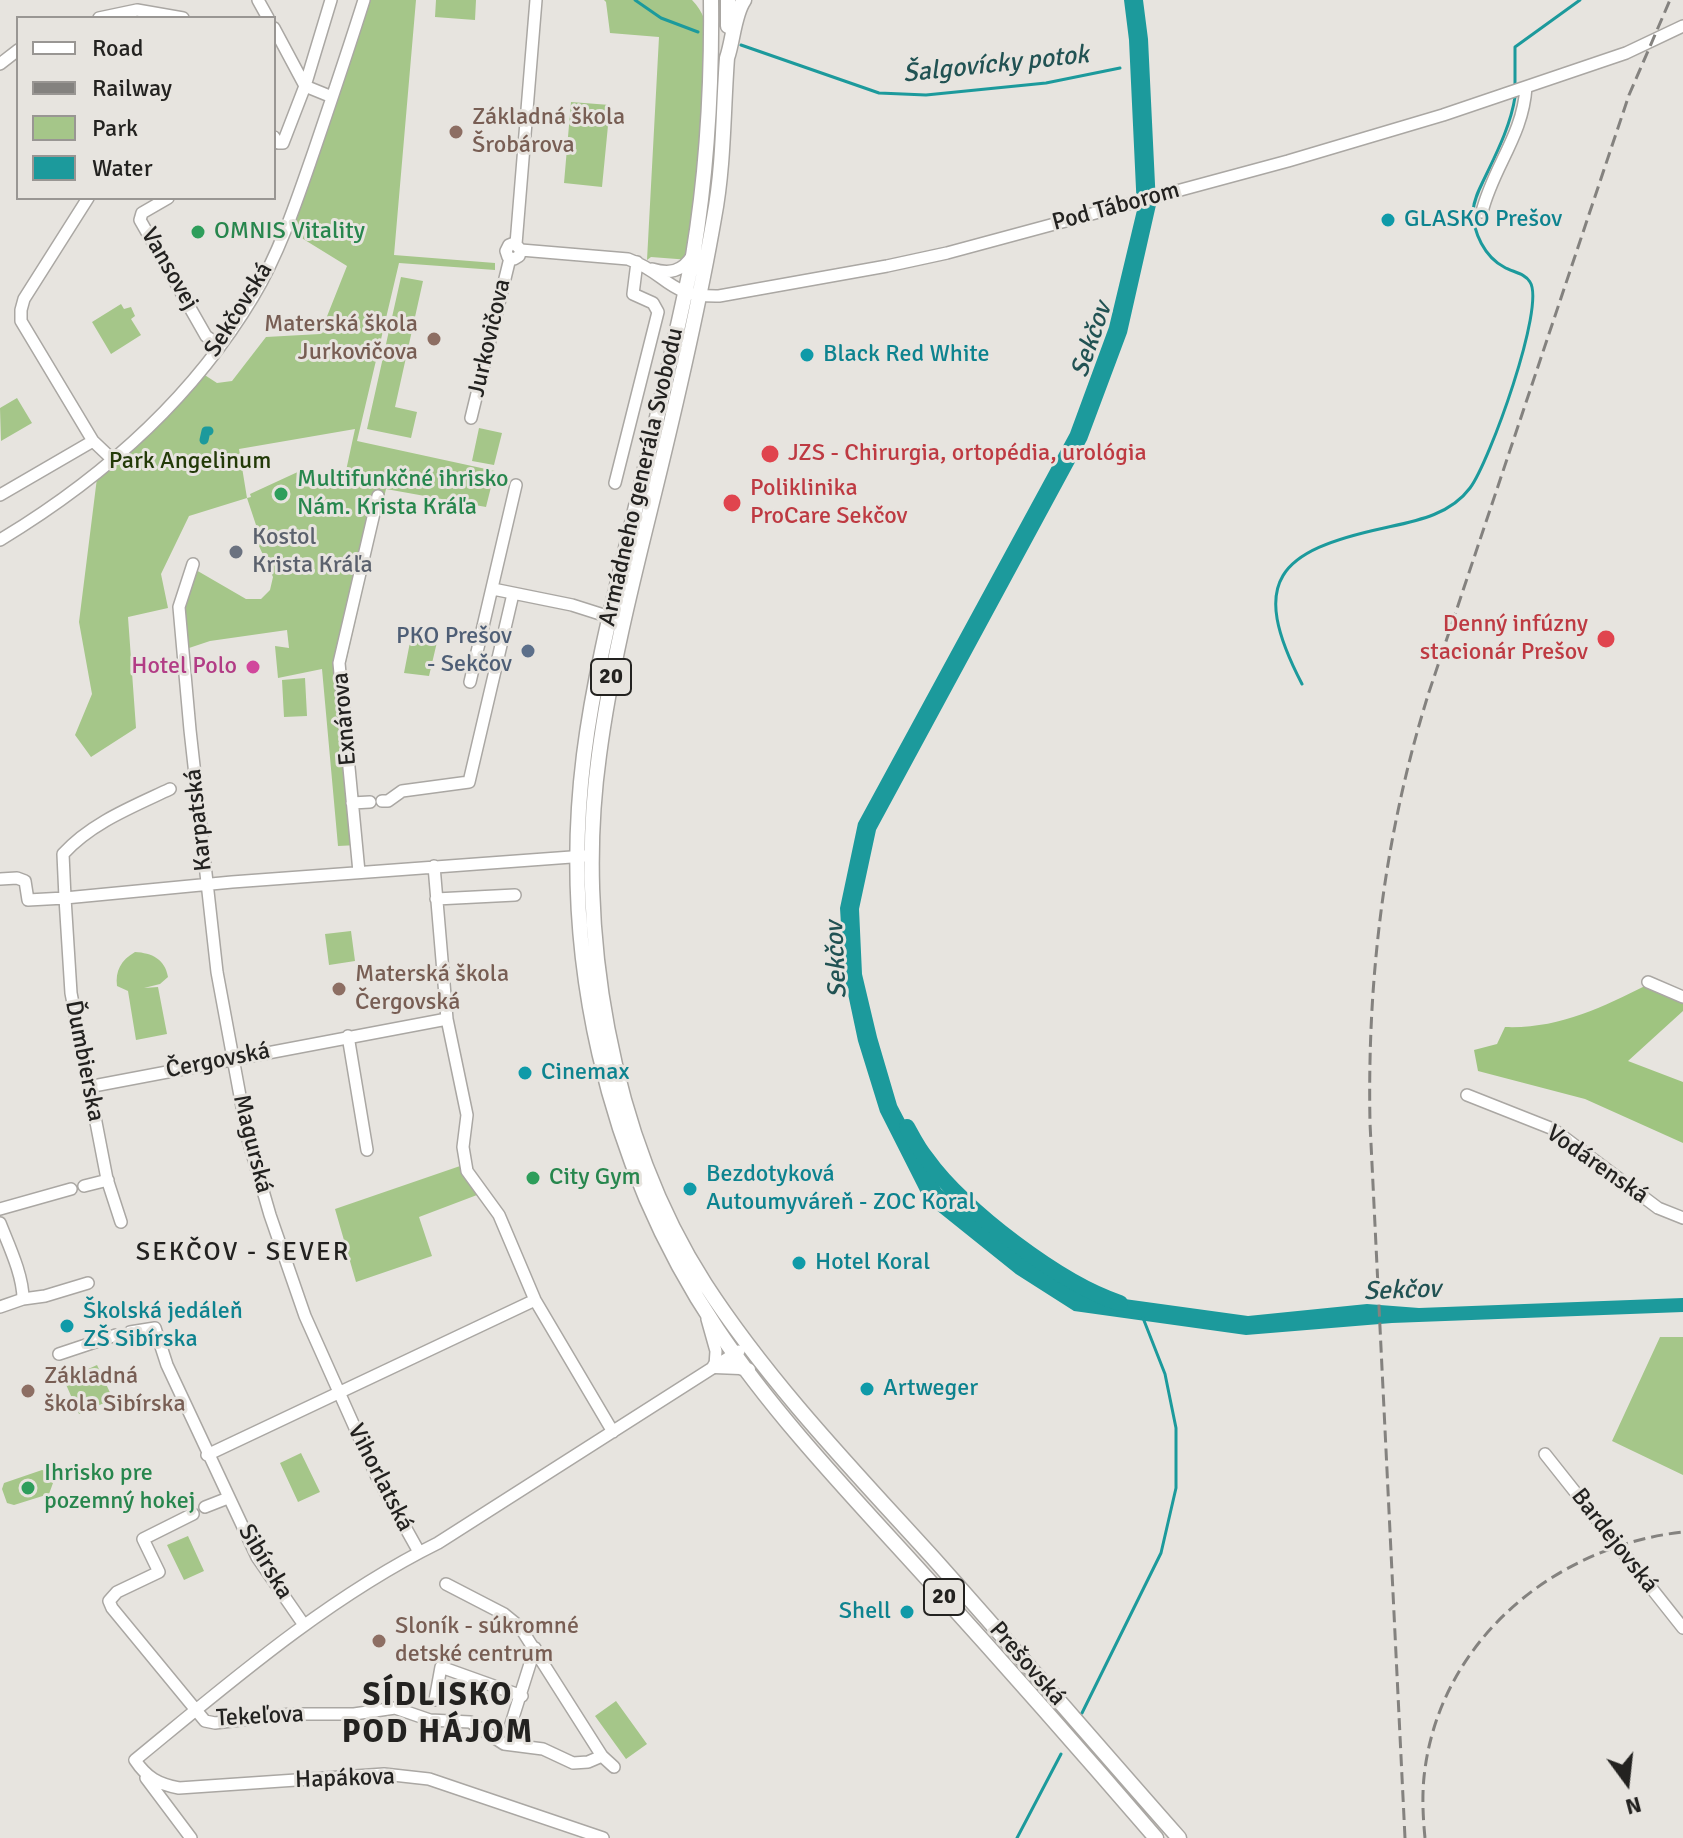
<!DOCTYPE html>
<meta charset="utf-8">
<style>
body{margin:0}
#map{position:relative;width:1683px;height:1838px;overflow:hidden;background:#e7e4df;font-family:Signika,sans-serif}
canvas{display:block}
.legend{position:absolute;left:16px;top:16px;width:260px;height:184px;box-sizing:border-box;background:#e7e4df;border:2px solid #999693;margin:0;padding:10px 14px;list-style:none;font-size:24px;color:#232220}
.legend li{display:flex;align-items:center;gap:16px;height:40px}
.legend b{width:40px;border:2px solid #999693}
.north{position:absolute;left:1587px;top:1742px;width:80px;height:80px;-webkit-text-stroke:6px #e7e4df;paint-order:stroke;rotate:165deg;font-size:22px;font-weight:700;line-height:32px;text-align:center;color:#232220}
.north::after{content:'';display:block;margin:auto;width:28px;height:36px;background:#232220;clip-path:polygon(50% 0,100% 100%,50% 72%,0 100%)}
</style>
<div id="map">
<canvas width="1683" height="1838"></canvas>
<ul class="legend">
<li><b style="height:10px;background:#fff"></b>Road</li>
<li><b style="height:10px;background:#84827f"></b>Railway</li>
<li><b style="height:22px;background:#a5c689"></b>Park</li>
<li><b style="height:22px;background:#1c9a9c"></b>Water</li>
</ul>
<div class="north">N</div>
</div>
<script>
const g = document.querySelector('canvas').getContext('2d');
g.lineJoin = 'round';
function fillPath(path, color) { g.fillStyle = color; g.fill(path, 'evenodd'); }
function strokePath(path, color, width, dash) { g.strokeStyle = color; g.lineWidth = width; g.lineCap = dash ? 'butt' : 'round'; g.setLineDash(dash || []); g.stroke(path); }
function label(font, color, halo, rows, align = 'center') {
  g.font = font + ' Signika,sans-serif'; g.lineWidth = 6; g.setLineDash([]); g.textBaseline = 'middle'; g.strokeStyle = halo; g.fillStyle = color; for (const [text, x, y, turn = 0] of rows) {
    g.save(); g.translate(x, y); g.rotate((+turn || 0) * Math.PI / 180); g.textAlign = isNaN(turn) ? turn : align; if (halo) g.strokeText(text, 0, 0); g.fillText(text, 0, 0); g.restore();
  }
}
const green = new Path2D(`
 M 363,0 L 416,0 L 394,255 L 495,263 L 495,270 L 399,263 L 357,441 L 495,471 L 486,507 L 386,489 L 343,675 L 358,845 L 338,846 L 322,669 L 278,678 L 275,646 L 289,648 L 287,630 L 210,641 L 183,650 L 184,610 L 196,570 L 246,599 L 261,599 L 270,590 L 273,577 L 259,546 L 259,534 L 247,498 L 189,516 L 161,574 L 168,608 L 128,617 L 136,728 L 91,757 L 75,735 L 92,694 L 79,622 L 97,478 L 200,372 L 217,383 L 232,381 L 266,337 L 320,334 L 347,266 L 287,229 ZM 355,429 L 344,480 L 309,487 L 302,470 L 250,494 L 251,497 L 247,498 L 239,449 Z
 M 436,0 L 476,0 L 475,20 L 435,17 Z
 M 604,0 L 692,0 C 703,11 707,25 711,40 L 690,260 L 651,257 L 647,260 L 659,37 L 610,33 L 606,2 Z
 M 571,102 L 610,105 L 602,187 L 564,183 Z
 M 401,277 L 423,281 L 395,407 L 417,412 L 411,438 L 367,429 Z
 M 121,304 L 124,309 L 131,307 L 135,316 L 131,319 L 141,335 L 111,354 L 92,322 Z
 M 17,398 L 32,423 L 1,441 L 0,408 Z
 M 479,428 L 502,433 L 494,465 L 472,461 Z
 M 411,637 L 437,642 L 429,676 L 404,673 Z
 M 305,678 L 307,716 L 284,717 L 282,680 Z
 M 351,931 L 355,961 L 329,965 L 325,934 Z
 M 135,952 C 152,953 165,959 168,977 L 160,984 L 144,988 L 158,987 L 167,1034 L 136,1040 L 128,991 L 117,986 C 115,971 121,960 135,952 Z
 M 463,1165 L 477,1195 L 419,1217 L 432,1256 L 356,1282 L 335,1209 Z
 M 1660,1337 L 1683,1337 L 1683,1475 L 1612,1441 Z
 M 97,1365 L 113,1399 L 79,1414 L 64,1380 Z
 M 301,1453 L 320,1492 L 298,1502 L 280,1463 Z
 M 42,1470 L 49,1472 L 53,1483 L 49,1494 L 14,1505 L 7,1503 L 2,1489 L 4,1483 Z
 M 188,1536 L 204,1571 L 184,1580 L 167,1545 Z
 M 616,1701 L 647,1744 L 626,1759 L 595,1716 Z`);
const forest = new Path2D(`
 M 1647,985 L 1683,995 L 1683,1011 L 1628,1061 L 1683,1082 L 1683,1143 L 1585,1099 L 1478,1071 L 1474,1050 L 1497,1044 L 1505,1027 C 1558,1029 1601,1008 1647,985 Z`);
const water = new Path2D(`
 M 1124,0 L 1143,0 L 1148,39 L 1156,205 L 1127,333 L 1087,440 L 876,830 L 859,909 L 862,974 L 877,1037 L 897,1105 L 941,1189 L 1027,1259 L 1081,1293 L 1248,1316 L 1367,1304 L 1419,1308 L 1683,1298 L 1683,1312 L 1392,1323 L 1246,1335 L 1074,1311 L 1016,1274 L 925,1201 L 880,1112 L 858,1041 L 844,975 L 840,908 L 858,823 L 1070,433 L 1109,327 L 1137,210 L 1129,40 Z`);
const stream = new Path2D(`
 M 635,0 L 661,18 L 698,32
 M 741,45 L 879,93 L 926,95 L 1046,83 L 1120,68
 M 1515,85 L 1515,47 L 1580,0
 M 1302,684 C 1248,580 1278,551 1384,528 C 1416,521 1450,515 1470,488 C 1489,463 1546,306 1530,282 C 1525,273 1512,272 1504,267 C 1485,257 1473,233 1473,211 C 1474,197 1482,184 1488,171 C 1499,148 1511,123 1515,97
 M 1082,1713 L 1161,1553 L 1176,1488 L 1176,1428 L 1165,1374 L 1143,1318
 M 1017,1838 L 1061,1754`);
const canal = new Path2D(`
 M 204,440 L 206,431 L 209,431`);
const river = new Path2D(`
 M 907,1127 C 913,1138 919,1150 927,1159 C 963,1210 1061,1284 1120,1303`);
const minor = new Path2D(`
 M 258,0 L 268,18
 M 99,18 L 137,10 L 183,18
 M 274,28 L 305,86 L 332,97
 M 0,64 L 18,50
 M 274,137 L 278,143 L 283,143 L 305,86 L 331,0
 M 88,198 L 24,299 L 21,310 L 21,321 L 93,441 L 113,460
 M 168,198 L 142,213 L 140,220 L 206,336 L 220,346
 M 1482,212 C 1493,167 1523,136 1526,87
 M 516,244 L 536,0
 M 521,250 L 519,256 L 514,259 L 508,257 L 506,251 L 509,245 L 514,243 L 521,250 L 628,259 C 669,274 666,297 719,296 L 887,266 L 947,253 L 1288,161 L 1443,115 L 1626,53 L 1683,26
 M 652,269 C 669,274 682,272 692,256
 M 471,418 L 510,258
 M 615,483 L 658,312 L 653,303 L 633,294 L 637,262
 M 0,495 L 93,441
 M 0,540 C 101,479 192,399 253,297 C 280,252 297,200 314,151 C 331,101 348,51 364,0
 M 193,564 L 179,607 L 190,730 L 217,972 L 248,1139 L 270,1215 L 305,1316 L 376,1475 L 419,1552
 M 493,589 L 572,605 L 616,619
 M 470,682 L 516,485
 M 382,801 L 388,801 L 402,791 L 469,782 L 513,594
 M 352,803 L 370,802
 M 434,866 L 447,1019 L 467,1115 L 463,1147 L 467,1171 L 499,1215 L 535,1300 L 613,1432
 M 359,872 L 339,663 L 378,496
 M 0,879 L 17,878 L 25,881 L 28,900 L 65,898 L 63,854 C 91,823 132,807 170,789
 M 436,899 L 515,895
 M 1648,982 L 1683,997
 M 348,1036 L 367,1150
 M 88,1087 L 447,1019
 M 1467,1095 L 1553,1129 L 1658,1208 L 1683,1218
 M 84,1186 L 108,1180
 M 0,1209 L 71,1189
 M 121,1222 L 107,1179 L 71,993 L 65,898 L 232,882 L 585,856
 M 0,1223 C 9,1246 23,1275 23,1299 L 0,1307
 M 23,1299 L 45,1296 L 88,1283
 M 707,1319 L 716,1351 L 715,1366
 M 130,1332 L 155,1328 L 167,1365 L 257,1557 L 304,1625
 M 59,1354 L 116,1335
 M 1545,1454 L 1683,1628
 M 207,1455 L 535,1300
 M 205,1507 L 228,1498
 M 193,1514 L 143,1539 L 159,1572 L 117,1592 L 109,1601 L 112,1608 L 205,1721 L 215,1723 L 291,1714 L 354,1714 L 395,1708 L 430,1720 L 470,1722 L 504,1744 L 543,1749 L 573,1763 L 588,1762 L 602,1756
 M 446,1584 L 504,1614 L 520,1627 L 602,1756 L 614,1767
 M 435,1700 L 441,1667 L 522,1696
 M 511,1724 L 535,1648
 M 146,1778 L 191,1838
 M 603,1838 L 429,1779 L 384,1774 L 179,1788 C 158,1784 147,1778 135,1760 C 230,1682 327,1598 438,1543 L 739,1351`);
const major = new Path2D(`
 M 711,0 C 712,86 707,171 693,256 C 673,353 650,448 627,544 C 610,614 593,684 584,755 C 559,953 606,1163 717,1329 C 778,1420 857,1501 931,1583 C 1007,1667 1082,1752 1156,1838
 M 744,0 C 734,14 733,41 727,58 C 723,111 724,165 714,218 C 697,316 674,413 650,510 C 630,591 610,672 599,755 C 575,927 610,1136 705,1284 C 770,1384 855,1472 935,1560 C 1017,1652 1097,1745 1179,1838
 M 728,26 L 728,0
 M 715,1366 L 740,1367 L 748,1370`);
const rail = new Path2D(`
 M 1405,1838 L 1370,1123 C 1367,976 1385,832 1429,692 L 1629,95 L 1670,0
 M 1425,1838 C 1423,1818 1422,1797 1424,1777 C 1438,1642 1554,1546 1683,1532`);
const markers = [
 [456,132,8,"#8d6e63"],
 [1388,220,8,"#0f9aa8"],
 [198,232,8,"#2e9e5b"],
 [434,339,8,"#8d6e63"],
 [807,355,8,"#0f9aa8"],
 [770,454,10,"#e0444e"],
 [281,494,8,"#2e9e5b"],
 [732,503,10,"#e0444e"],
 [236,552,8,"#6b7280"],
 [1606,639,10,"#e0444e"],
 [528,651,8,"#5c6f8a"],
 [253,667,8,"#d1479c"],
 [339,989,8,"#8d6e63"],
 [525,1073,8,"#0f9aa8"],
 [533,1178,8,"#2e9e5b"],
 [690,1189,8,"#0f9aa8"],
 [799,1263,8,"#0f9aa8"],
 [67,1326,8,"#0f9aa8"],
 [867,1389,8,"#0f9aa8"],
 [28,1391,8,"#8d6e63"],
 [28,1488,8,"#2e9e5b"],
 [907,1612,8,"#0f9aa8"],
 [379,1641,8,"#8d6e63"]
];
const shields = [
 [611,677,40],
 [944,1597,40]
];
const shieldNames = [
 ["20",611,677],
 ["20",944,1597]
];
const educationNames = [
 ["Základná škola",472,118],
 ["Šrobárova",472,146],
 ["Materská škola",418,325,"right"],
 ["Jurkovičova",418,353,"right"],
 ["Materská škola",355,975],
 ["Čergovská",355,1003],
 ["Základná",44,1377],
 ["škola Sibírska",44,1405],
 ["Sloník - súkromné",395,1627],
 ["detské centrum",395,1655]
];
const streetNames = [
 ["Pod Táborom",1116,207,-15],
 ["Vansovej",169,269,60],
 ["Sekčovská",239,310,-58],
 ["Jurkovičova",490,338,-77],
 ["Armádneho generála Svobodu",642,477,-77],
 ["Exnárova",345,719,-95],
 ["Karpatská",199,820,-96],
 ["Ďumbierska",84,1061,79],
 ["Čergovská",218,1061,-11],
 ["Magurská",252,1144,76],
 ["Vodárenská",1597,1165,35],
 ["Vihorlatská",380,1478,63],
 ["Bardejovská",1614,1541,52],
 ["Sibírska",265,1562,59],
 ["Prešovská",1027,1664,49],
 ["Tekeľova",260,1717,-3],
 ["Hapákova",345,1779,-2]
];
const cultureNames = [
 ["GLASKO Prešov",1404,220],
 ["Black Red White",823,355],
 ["Cinemax",541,1073],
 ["Bezdotyková",706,1175],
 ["Autoumyváreň - ZOC Koral",706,1203],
 ["Hotel Koral",815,1263],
 ["Školská jedáleň",83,1312],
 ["ZŠ Sibírska",83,1340],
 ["Artweger",883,1389],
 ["Shell",891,1612,"right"]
];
const leisureNames = [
 ["OMNIS Vitality",214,232],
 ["Multifunkčné ihrisko",297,480],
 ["Nám. Krista Kráľa",297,508],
 ["City Gym",549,1178],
 ["Ihrisko pre",44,1474],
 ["pozemný hokej",44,1502]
];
const healthNames = [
 ["JZS - Chirurgia, ortopédia, urológia",788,454],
 ["Poliklinika",750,489],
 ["ProCare Sekčov",750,517],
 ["Denný infúzny",1588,625,"right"],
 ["stacionár Prešov",1588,653,"right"]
];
const parkNames = [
 ["Park Angelinum",190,462]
];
const worshipNames = [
 ["Kostol",252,538],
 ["Krista Kráľa",252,566]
];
const serviceNames = [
 ["PKO Prešov",512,637],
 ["- Sekčov",512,665]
];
const hotelNames = [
 ["Hotel Polo",237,667]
];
const waterNames = [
 ["Šalgovícky potok",996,65,-6],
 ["Sekčov",1092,340,-71],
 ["Sekčov",837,960,-93],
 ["Sekčov",1402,1291,-2]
];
const neighbourhoodNames = [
 ["SEKČOV - SEVER",243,1253]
];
const districtNames = [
 ["SÍDLISKO",438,1697],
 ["POD HÁJOM",438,1734]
];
fillPath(green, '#a5c689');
fillPath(forest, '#9fc480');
fillPath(water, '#1c9a9c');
strokePath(stream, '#1c9a9c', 3);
strokePath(canal, '#1c9a9c', 9);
strokePath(river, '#1c9a9c', 16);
strokePath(minor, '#aaa7a3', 14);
strokePath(major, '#aaa7a3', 17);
strokePath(minor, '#fff', 11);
strokePath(major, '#fff', 14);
strokePath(rail, '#84827f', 3, [12, 6]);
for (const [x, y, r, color] of markers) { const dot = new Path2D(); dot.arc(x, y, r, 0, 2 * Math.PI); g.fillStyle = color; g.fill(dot); strokePath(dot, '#e7e4df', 3); }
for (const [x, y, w] of shields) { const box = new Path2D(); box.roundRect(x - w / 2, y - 18, w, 36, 6); g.fillStyle = '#e7e4df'; g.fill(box); strokePath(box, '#232220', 2); }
label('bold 22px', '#232220', null, shieldNames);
label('24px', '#785e54', '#e7e4df', educationNames, 'left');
label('24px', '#232220', '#e7e4df', streetNames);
label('24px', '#0d838f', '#e7e4df', cultureNames, 'left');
label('24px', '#27864d', '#e7e4df', leisureNames, 'left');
label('24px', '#be3a42', '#e7e4df', healthNames, 'left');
label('24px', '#233a08', '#e7e4df', parkNames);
label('24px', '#5b616d', '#e7e4df', worshipNames, 'left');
label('24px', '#4e5e75', '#e7e4df', serviceNames, 'right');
label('24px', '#b23c85', '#e7e4df', hotelNames, 'right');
label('italic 26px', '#215253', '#e7e4df', waterNames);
g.letterSpacing = '2px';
label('26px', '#232220', '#e7e4df', neighbourhoodNames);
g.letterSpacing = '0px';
g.letterSpacing = '2px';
label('bold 32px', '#232220', '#e7e4df', districtNames);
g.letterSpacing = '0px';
</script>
